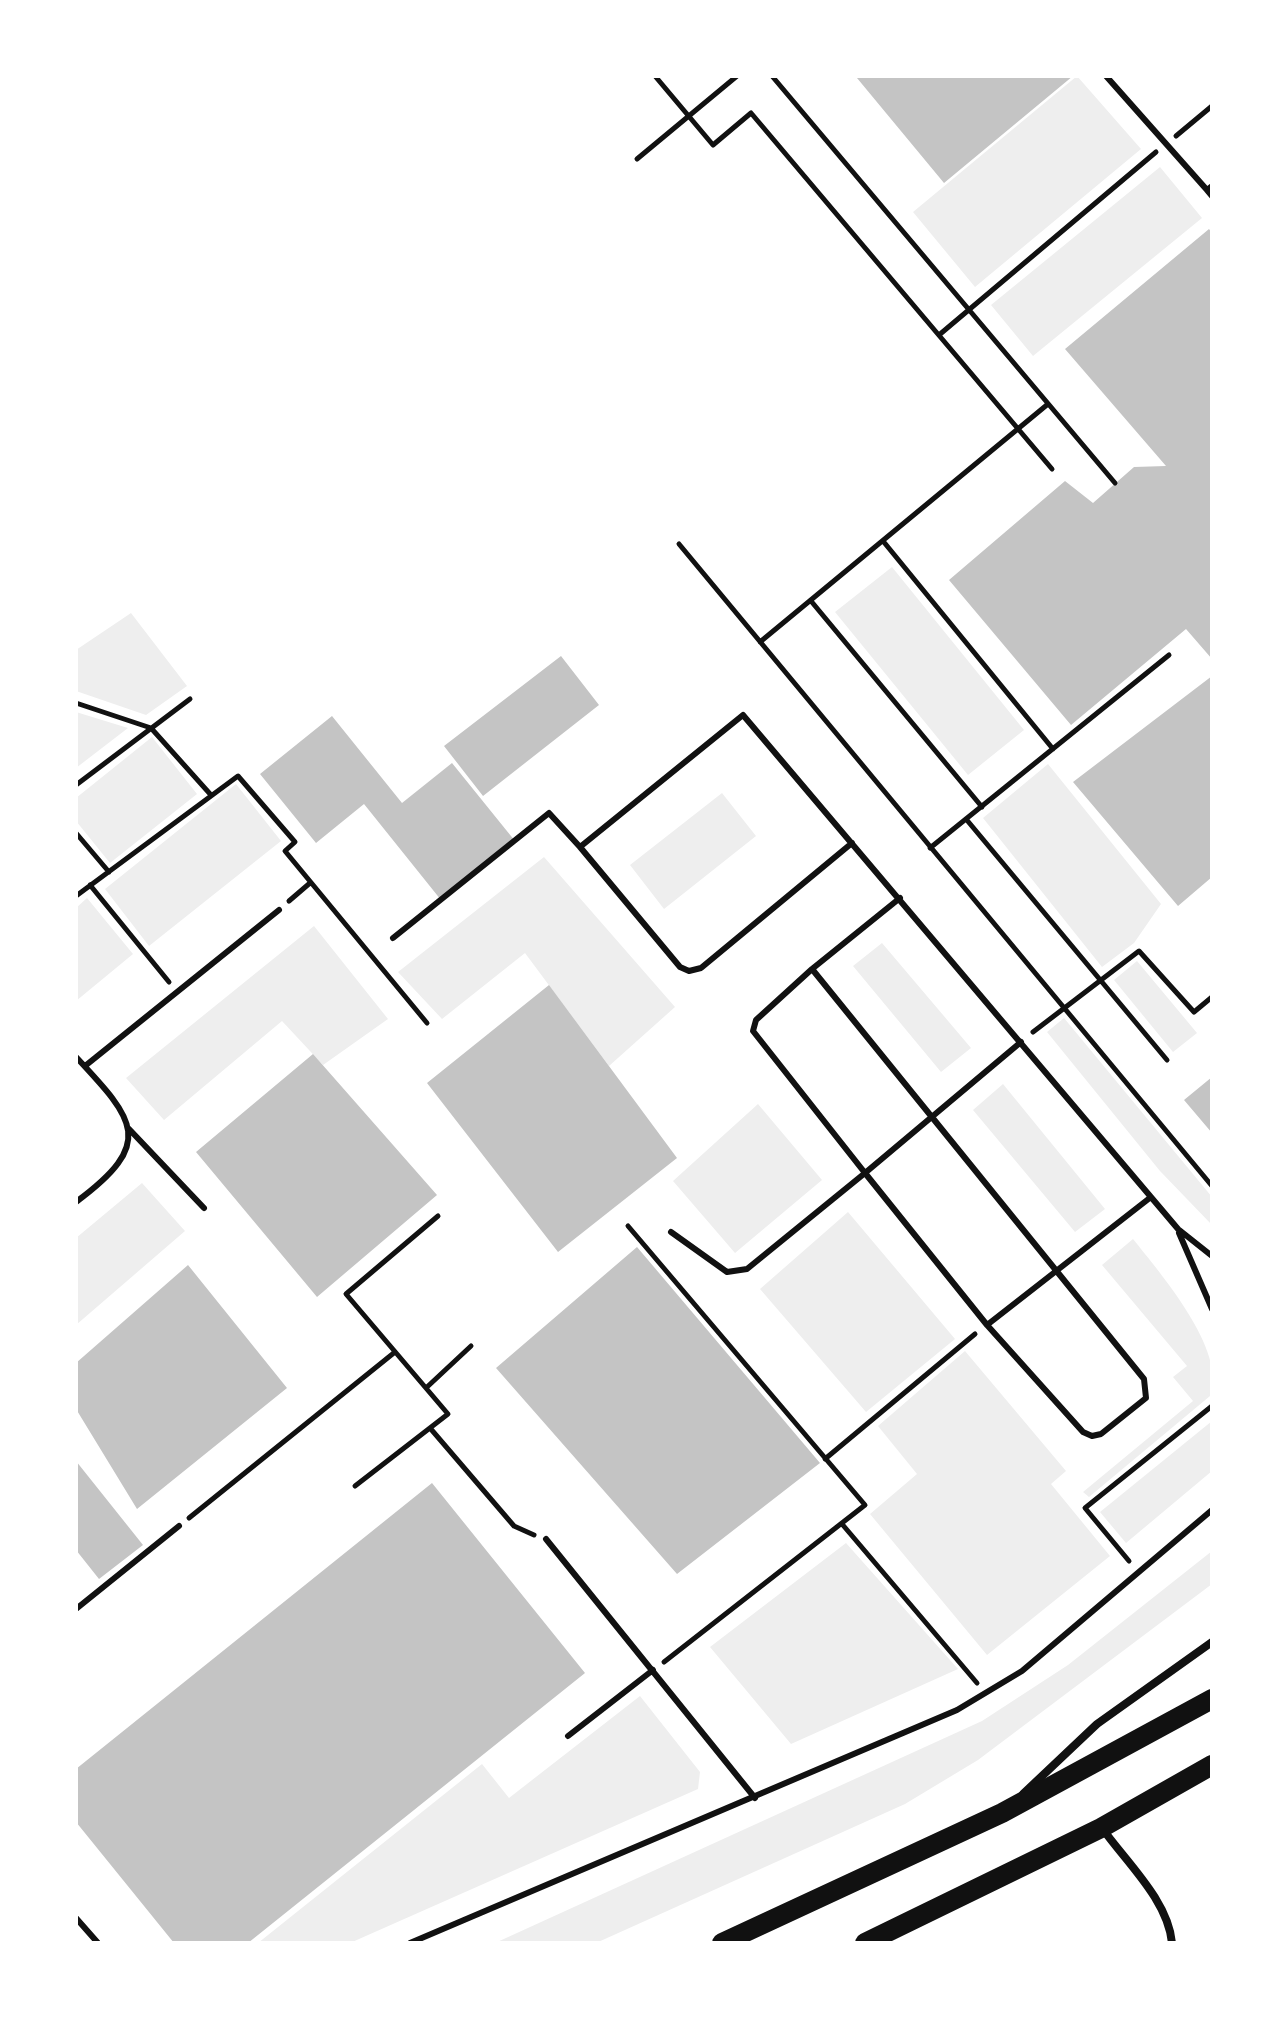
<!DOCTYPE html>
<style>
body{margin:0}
#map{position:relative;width:1288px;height:2019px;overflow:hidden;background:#fff;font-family:"Sofia Sans Condensed",sans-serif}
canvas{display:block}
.frame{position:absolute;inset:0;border:78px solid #fff;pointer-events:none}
</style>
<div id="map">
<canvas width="1288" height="2019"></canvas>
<div class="frame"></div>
</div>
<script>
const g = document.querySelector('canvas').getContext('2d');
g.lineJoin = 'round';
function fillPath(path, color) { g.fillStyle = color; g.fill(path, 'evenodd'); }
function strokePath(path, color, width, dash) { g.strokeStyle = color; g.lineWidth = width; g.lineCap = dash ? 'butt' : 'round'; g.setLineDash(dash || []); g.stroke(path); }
const green = new Path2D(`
 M 1077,76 L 1141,149 L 975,287 L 913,212 Z
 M 1160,167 L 1202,218 L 1033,356 L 991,305 Z
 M 892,567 L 1024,730 L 968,775 L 835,612 Z
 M 131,613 L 187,686 L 146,715 L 76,691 L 76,650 Z
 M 76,712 L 128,728 L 76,768 Z
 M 152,737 L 197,794 L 110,863 L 76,821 L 76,798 Z
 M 1048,764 L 1161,904 L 1134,943 L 1102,967 L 983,818 Z
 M 236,784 L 281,841 L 149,946 L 105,889 Z
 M 722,793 L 756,836 L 664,909 L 630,865 Z
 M 544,857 L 675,1007 L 609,1066 L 525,953 L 442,1019 L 398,972 Z
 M 87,898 L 133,954 L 76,1001 L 76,908 Z
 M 314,926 L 388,1019 L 323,1065 L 282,1021 L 164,1120 L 126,1078 Z
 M 882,943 L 971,1048 L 941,1072 L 853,966 Z
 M 1137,961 L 1197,1033 L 1173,1052 L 1114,980 Z
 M 1064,1018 L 1212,1197 L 1212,1225 L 1160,1171 L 1047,1032 Z
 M 1003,1084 L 1105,1209 L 1075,1232 L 973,1110 Z
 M 758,1104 L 822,1180 L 735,1253 L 673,1181 Z
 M 142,1183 L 185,1231 L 76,1325 L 76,1238 Z
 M 848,1212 L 955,1339 L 866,1412 L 760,1289 Z
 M 1133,1239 C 1160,1273 1228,1351 1210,1396 L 1089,1497 L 1083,1492 L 1193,1401 L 1173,1377 L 1187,1366 L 1102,1265 Z
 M 965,1351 L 1066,1471 L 1051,1484 L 1110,1556 L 987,1655 L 870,1514 L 917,1474 L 878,1426 Z
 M 1212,1421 L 1212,1471 L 1126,1543 L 1100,1512 Z
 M 846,1543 L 958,1669 L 791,1744 L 710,1647 Z
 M 1212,1551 L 1212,1584 L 978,1760 L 905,1804 L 596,1943 L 495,1943 L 982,1721 L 1068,1665 Z
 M 640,1696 L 700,1772 L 698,1789 L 350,1943 L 258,1943 L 482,1764 L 509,1798 Z`);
const building = new Path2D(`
 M 860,76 L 1073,76 L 944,183 L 857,78 Z
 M 1209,229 L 1212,233 L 1212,659 L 1186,629 L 1071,725 L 949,580 L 1065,481 L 1093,503 L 1134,467 L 1166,466 L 1065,349 Z
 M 561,656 L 599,705 L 483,796 L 444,746 Z
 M 1212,676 L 1212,877 L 1178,906 L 1073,782 Z
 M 332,716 L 402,803 L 452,763 L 515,841 L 441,900 L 364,804 L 316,843 L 260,774 Z
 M 549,985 L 677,1158 L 558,1252 L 427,1083 Z
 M 313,1054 L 437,1195 L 317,1297 L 196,1152 Z
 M 1212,1077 L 1212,1133 L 1184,1100 Z
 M 637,1247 L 820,1463 L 677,1574 L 496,1368 Z
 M 188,1265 L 287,1388 L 137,1509 L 76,1409 L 76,1363 Z
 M 76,1461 L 143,1545 L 99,1579 L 76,1550 Z
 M 432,1483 L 585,1673 L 248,1943 L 174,1943 L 76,1822 L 76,1769 Z`);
const path = new Path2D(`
 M 655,76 L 713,145 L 751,113 L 1052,469
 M 772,76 L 1115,483
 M 1176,136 L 1212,106
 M 637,159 L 737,76
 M 939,335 L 1156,152
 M 883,541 L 1053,749
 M 679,544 L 1212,1186
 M 811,601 L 982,807
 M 760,642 L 1048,404
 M 76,703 L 151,728 L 211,795
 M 76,785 L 190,699
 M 966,819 L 1167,1060
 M 76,833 L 109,872
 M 930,848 L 1169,655
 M 90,885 L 169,982
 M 76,896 L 238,776 L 295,842 L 285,851 L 427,1023
 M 289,901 L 310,883
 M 1033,1032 L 1139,951 L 1194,1012 L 1212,997
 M 628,1226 L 865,1505 L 664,1662
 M 426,1388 L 471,1346
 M 430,1428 L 514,1526 L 534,1535
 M 825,1459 L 975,1334
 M 355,1486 L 448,1414 L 346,1294 L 438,1216
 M 189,1518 L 395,1352
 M 842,1524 L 977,1683
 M 1129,1561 L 1085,1508 L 1212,1406`);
const service = new Path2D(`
 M 1106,76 L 1207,190
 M 1212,186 L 1207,190 L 1212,196
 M 580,847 L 680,967 L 689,971 L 701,968 L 852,843
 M 900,898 L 812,969 L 756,1020 L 753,1031 L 865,1173 L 1021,1042
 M 393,938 L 549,813 L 580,847 L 743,715 L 1178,1229 L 1212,1256
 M 812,969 L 1144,1379 L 1146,1398 L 1101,1434 L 1092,1436 L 1083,1432 L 987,1325
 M 76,1057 C 135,1120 156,1143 76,1202
 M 85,1066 L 279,910
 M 129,1129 L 204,1208
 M 671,1232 L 727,1272 L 747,1269 L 865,1173 L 987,1325 L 1151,1197
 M 1179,1233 L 1212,1309
 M 546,1539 L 755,1798
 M 76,1609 L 179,1526
 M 568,1736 L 653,1670
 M 76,1918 L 98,1943
 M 410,1943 L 957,1710 L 1022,1671 L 1212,1510`);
const minor = new Path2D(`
 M 1023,1794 L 1097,1724 L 1212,1642
 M 1102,1828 C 1126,1862 1168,1900 1172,1943`);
const primary = new Path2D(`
 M 722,1943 L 1002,1813 L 1212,1699
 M 865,1943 L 1101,1828 L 1212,1765`);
fillPath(green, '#eee');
fillPath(building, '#c4c4c4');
strokePath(path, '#111', 5);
strokePath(service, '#111', 6);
strokePath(minor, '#111', 8);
strokePath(primary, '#111', 20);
</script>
